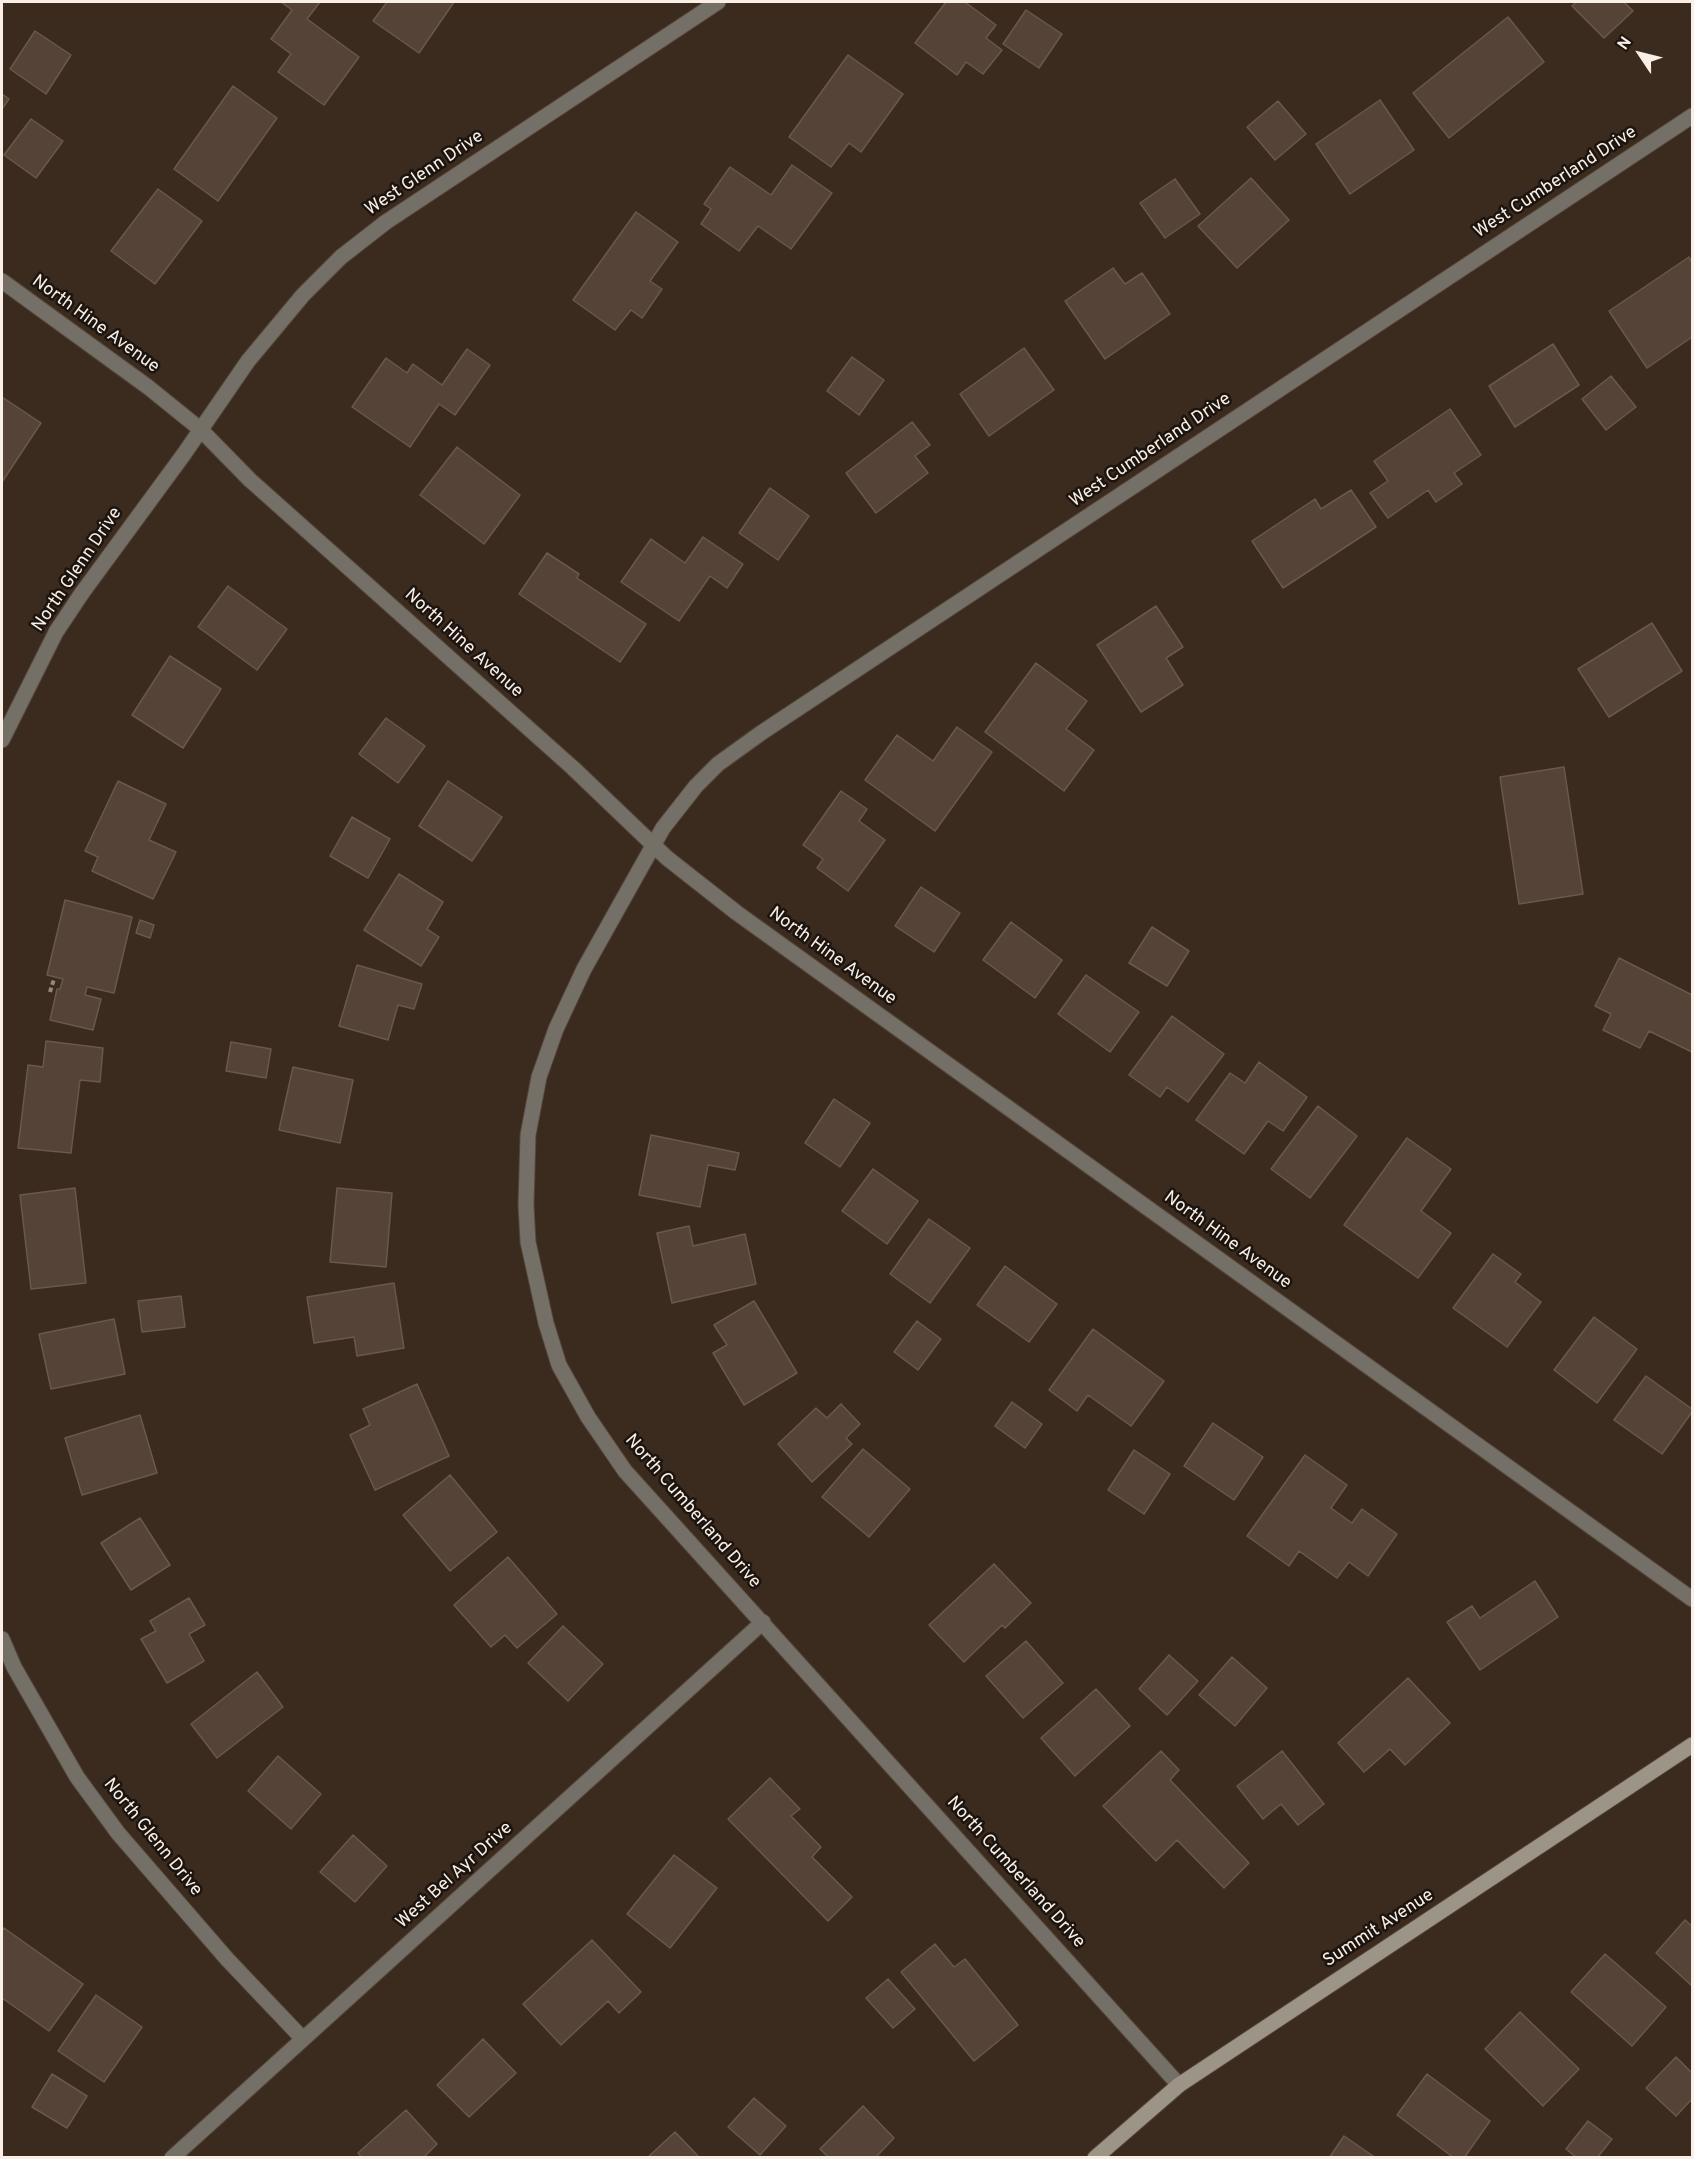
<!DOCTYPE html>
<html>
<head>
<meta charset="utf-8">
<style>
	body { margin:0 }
	#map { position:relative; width:1694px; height:2159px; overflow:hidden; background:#3b2a1e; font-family:Overpass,sans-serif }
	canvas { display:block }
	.frame { position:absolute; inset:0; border:3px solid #faefe7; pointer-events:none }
	.north { position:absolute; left:1610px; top:24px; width:60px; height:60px; -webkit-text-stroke:4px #1c150f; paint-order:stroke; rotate:305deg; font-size:16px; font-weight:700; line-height:24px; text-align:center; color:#faefe7 }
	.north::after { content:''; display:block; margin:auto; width:21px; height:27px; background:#faefe7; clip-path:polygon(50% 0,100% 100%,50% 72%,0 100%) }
</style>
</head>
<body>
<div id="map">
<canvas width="1694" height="2159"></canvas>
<div class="frame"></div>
<div class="north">N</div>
</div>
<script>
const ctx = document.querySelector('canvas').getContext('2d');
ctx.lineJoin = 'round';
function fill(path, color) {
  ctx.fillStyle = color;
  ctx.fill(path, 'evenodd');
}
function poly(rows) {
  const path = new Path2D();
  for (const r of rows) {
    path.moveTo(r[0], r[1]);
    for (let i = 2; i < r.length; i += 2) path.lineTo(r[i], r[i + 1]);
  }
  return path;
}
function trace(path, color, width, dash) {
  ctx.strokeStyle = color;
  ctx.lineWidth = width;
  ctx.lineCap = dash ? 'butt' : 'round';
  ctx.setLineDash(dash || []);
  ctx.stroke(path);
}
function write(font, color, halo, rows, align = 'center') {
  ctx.font = font + ' Overpass,sans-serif';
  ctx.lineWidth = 5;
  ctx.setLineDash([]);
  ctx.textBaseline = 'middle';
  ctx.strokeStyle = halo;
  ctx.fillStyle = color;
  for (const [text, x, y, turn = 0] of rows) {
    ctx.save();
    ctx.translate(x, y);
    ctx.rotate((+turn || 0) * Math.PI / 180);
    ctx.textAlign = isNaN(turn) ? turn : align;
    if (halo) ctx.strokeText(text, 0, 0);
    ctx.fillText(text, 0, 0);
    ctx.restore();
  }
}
const building = poly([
	[281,2,320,2,307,19,359,57,324,105,278,72,291,54,271,39,292,10,281,2],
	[387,2,454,2,419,53,373,21,387,2],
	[946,2,965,2,996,25,986,38,1002,50,983,74,966,62,957,75,915,43,946,2],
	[1576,2,1624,2,1633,11,1604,38,1572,6,1576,2],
	[1026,10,1062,34,1039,68,1003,44,1026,10],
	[1508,17,1544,62,1449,138,1413,93,1508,17],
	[35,31,71,55,46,94,10,69,35,31],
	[848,55,903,94,861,152,849,143,831,167,789,137,848,55],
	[233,86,277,118,218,201,174,169,233,86],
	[2,94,9,99,2,109,2,94],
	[1380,100,1414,150,1350,194,1316,144,1380,100],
	[1278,101,1306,134,1275,160,1247,127,1278,101],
	[31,119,63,141,36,178,4,155,31,119],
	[792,165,832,193,791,249,758,226,739,251,701,224,711,209,704,204,730,167,771,195,792,165],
	[1251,178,1289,220,1237,268,1198,226,1251,178],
	[1175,179,1200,214,1165,238,1140,203,1175,179],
	[158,189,202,221,155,284,111,251,158,189],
	[636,212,678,242,650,281,662,289,642,318,631,310,615,330,573,300,636,212],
	[1689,257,1692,263,1692,337,1647,368,1609,311,1689,257],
	[1113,268,1125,284,1142,273,1170,314,1105,359,1065,301,1113,268],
	[1553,344,1579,385,1515,427,1489,386,1553,344],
	[1024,348,1054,390,989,436,960,394,1024,348],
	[467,349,490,365,455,415,439,404,410,447,352,407,386,358,407,373,413,364,442,385,467,349],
	[852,357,884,380,859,415,827,391,852,357],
	[1611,376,1636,407,1606,430,1582,399,1611,376],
	[2,397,41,423,2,482,2,397],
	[1450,409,1481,455,1454,473,1462,484,1436,502,1428,490,1388,518,1370,493,1388,481,1374,461,1450,409],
	[912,422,930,445,915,456,928,473,876,513,846,473,912,422],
	[457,447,520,495,484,544,420,495,457,447],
	[770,488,809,516,778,560,739,533,770,488],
	[1351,490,1376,527,1283,588,1252,541,1315,499,1321,509,1351,490],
	[703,537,743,564,727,588,710,576,679,621,621,582,651,539,685,563,703,537],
	[547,553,579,574,577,578,646,624,620,662,519,594,547,553],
	[228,586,287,629,257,670,198,627,228,586],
	[1156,606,1183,647,1166,658,1183,685,1141,712,1097,645,1156,606],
	[1652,623,1682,671,1609,717,1578,669,1652,623],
	[170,656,221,689,183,748,132,715,170,656],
	[1036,663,1087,701,1066,729,1094,750,1064,791,985,732,1036,663],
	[386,718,425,746,398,783,359,754,386,718],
	[957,727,992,752,935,831,865,780,897,735,933,761,957,727],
	[1564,767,1583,894,1519,904,1500,777,1564,767],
	[118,781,166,804,149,840,176,852,153,899,92,871,98,857,85,851,118,781],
	[448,781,502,817,472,861,419,826,448,781],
	[841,791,867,809,859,821,885,840,848,891,817,868,823,859,803,845,841,791],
	[352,817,390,839,368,878,330,856,352,817],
	[399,874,443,902,427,929,439,937,421,966,364,930,399,874],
	[921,887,960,913,934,952,895,926,921,887],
	[65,900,132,917,114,993,87,987,85,995,101,999,93,1030,50,1020,57,989,60,989,63,979,47,975,65,900],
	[140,920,154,925,150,938,136,933,140,920],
	[1011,922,1062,960,1035,998,983,960,1011,922],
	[1152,927,1189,951,1167,986,1129,963,1152,927],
	[1619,958,1692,995,1692,1052,1649,1031,1640,1048,1603,1030,1611,1014,1595,1006,1619,958],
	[357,965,422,984,414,1009,398,1005,388,1040,339,1026,357,965],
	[1086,975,1139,1012,1110,1052,1058,1014,1086,975],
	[1172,1016,1224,1054,1188,1102,1167,1087,1160,1097,1129,1075,1172,1016],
	[46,1041,103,1048,100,1082,80,1080,71,1153,18,1148,28,1065,43,1067,46,1041],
	[231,1042,271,1049,266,1078,226,1071,231,1042],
	[1259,1062,1307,1097,1283,1131,1268,1121,1244,1154,1196,1120,1230,1073,1245,1083,1259,1062],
	[293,1067,353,1080,340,1143,279,1130,293,1067],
	[834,1099,870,1123,840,1167,805,1143,834,1099],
	[1318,1106,1357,1136,1310,1198,1271,1169,1318,1106],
	[651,1135,739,1153,735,1170,708,1165,700,1207,639,1195,651,1135],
	[1407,1138,1451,1169,1421,1211,1451,1233,1418,1278,1344,1225,1407,1138],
	[873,1169,918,1201,887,1244,842,1211,873,1169],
	[75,1188,86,1283,31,1289,20,1195,75,1188],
	[337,1188,392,1193,386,1267,330,1262,337,1188],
	[929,1219,970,1248,930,1303,890,1274,929,1219],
	[689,1226,693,1246,745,1234,756,1284,672,1303,657,1233,689,1226],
	[1493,1254,1521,1274,1515,1282,1541,1302,1507,1347,1453,1308,1493,1254],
	[1005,1266,1057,1304,1029,1342,977,1305,1005,1266],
	[394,1283,404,1348,357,1356,354,1337,314,1343,307,1297,394,1283],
	[181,1296,185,1327,142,1332,138,1301,181,1296],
	[754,1301,797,1373,744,1405,713,1353,727,1345,714,1325,754,1301],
	[1594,1317,1637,1349,1597,1403,1554,1370,1594,1317],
	[114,1319,125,1374,51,1389,39,1334,114,1319],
	[917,1321,941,1339,918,1370,894,1352,917,1321],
	[1093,1329,1164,1381,1131,1426,1088,1395,1077,1411,1049,1390,1093,1329],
	[1646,1376,1692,1409,1692,1412,1662,1454,1614,1420,1646,1376],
	[417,1384,449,1456,375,1490,350,1435,370,1425,363,1409,417,1384],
	[1012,1402,1042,1424,1025,1448,995,1426,1012,1402],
	[841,1404,860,1424,846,1438,852,1444,812,1482,778,1444,816,1408,827,1418,841,1404],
	[140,1415,157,1473,82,1495,65,1438,140,1415],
	[1213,1423,1263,1457,1234,1500,1184,1466,1213,1423],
	[863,1449,910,1489,869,1537,822,1497,863,1449],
	[1134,1450,1170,1474,1144,1514,1108,1490,1134,1450],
	[1305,1455,1347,1485,1331,1508,1352,1523,1362,1509,1397,1534,1368,1576,1349,1562,1337,1578,1299,1551,1289,1566,1247,1536,1305,1455],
	[450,1475,497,1532,450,1571,403,1515,450,1475],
	[140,1518,170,1565,131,1590,101,1543,140,1518],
	[508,1557,557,1614,517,1648,505,1635,491,1647,454,1605,508,1557],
	[994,1564,1031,1603,1005,1628,1002,1625,964,1662,929,1625,994,1564],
	[1535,1581,1558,1617,1480,1670,1447,1622,1472,1606,1480,1618,1535,1581],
	[189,1598,205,1625,189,1634,204,1661,167,1683,141,1639,156,1631,150,1621,189,1598],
	[563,1626,603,1664,568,1701,528,1663,563,1626],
	[1026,1641,1063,1683,1023,1718,986,1676,1026,1641],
	[1169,1655,1198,1681,1167,1715,1139,1689,1169,1655],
	[1232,1657,1267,1688,1235,1726,1199,1695,1232,1657],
	[257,1672,283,1707,217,1758,191,1724,257,1672],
	[1408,1678,1450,1723,1405,1765,1390,1749,1364,1772,1338,1743,1408,1678],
	[1096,1689,1130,1726,1075,1776,1041,1738,1096,1689],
	[1161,1751,1179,1770,1170,1780,1249,1863,1224,1888,1177,1840,1156,1861,1103,1806,1161,1751],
	[1282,1751,1324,1804,1298,1825,1281,1804,1263,1819,1237,1786,1282,1751],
	[278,1756,321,1794,291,1829,248,1791,278,1756],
	[770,1778,800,1809,791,1816,821,1847,812,1857,852,1897,828,1921,728,1819,770,1778],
	[353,1835,387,1866,355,1902,320,1872,353,1835],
	[674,1855,717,1888,670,1948,627,1914,674,1855],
	[1685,1920,1692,1926,1692,1986,1656,1953,1685,1920],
	[4,1928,83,1984,49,2031,2,1998,2,1931,4,1928],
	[592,1940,641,1992,619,2013,608,2001,561,2045,523,2004,592,1940],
	[935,1944,954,1967,965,1959,1018,2025,974,2061,901,1972,935,1944],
	[1605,1954,1666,2007,1632,2046,1571,1992,1605,1954],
	[888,1979,915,2009,893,2028,866,1998,888,1979],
	[96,1995,142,2027,104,2082,58,2051,96,1995],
	[1520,2012,1579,2069,1543,2106,1485,2049,1520,2012],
	[483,2039,516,2073,469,2117,437,2085,483,2039],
	[1676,2057,1692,2073,1692,2099,1676,2116,1646,2088,1676,2057],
	[52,2074,87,2096,67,2128,32,2107,52,2074],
	[1427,2074,1490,2121,1464,2158,1454,2158,1397,2115,1427,2074],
	[754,2098,786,2126,760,2155,728,2127,754,2098],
	[863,2106,894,2138,875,2158,829,2158,820,2149,863,2106],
	[406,2110,437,2144,423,2158,362,2158,358,2153,406,2110],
	[1588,2121,1612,2139,1597,2158,1577,2158,1566,2149,1588,2121],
	[675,2132,700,2158,647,2158,675,2132],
	[1344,2136,1376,2158,1329,2158,1344,2136]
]);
fill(building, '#544336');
trace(building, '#6a584b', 1.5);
const minor = poly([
	[2,281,148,387,200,429,250,480,573,768,667,858,737,913,1692,1599],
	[2,740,56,632,82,593,184,454,248,361,303,295,341,257,386,222,718,2],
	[2,1639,14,1667,77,1777,118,1833,227,1959,303,2039],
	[1179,2085,625,1471,588,1417,559,1365,546,1323,528,1242,526,1205,528,1135,539,1077,556,1029,584,969,663,828,696,786,718,764,761,733,1692,116],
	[172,2158,763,1622]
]);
const secondary = poly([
	[1095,2158,1179,2085,1692,1745]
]);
trace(minor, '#56463a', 17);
trace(secondary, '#56463a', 17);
trace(poly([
	[50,992,54,979]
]), '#95877d', 4, [4.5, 3]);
trace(minor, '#747067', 15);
trace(secondary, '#9c9487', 15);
write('18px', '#faefe7', '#1c150f', [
	["West Glenn Drive",425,174,-34],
	["West Cumberland Drive",1556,183,-33],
	["North Hine Avenue",95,325,36],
	["West Cumberland Drive",1151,451,-34],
	["North Glenn Drive",78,570,-56],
	["North Hine Avenue",463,644,42],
	["North Hine Avenue",832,957,36],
	["North Hine Avenue",1227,1241,36],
	["North Cumberland Drive",692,1512,49],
	["North Glenn Drive",152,1838,51],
	["North Cumberland Drive",1015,1873,48],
	["West Bel Ayr Drive",455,1876,-42],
	["Summit Avenue",1379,1929,-33]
]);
</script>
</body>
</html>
